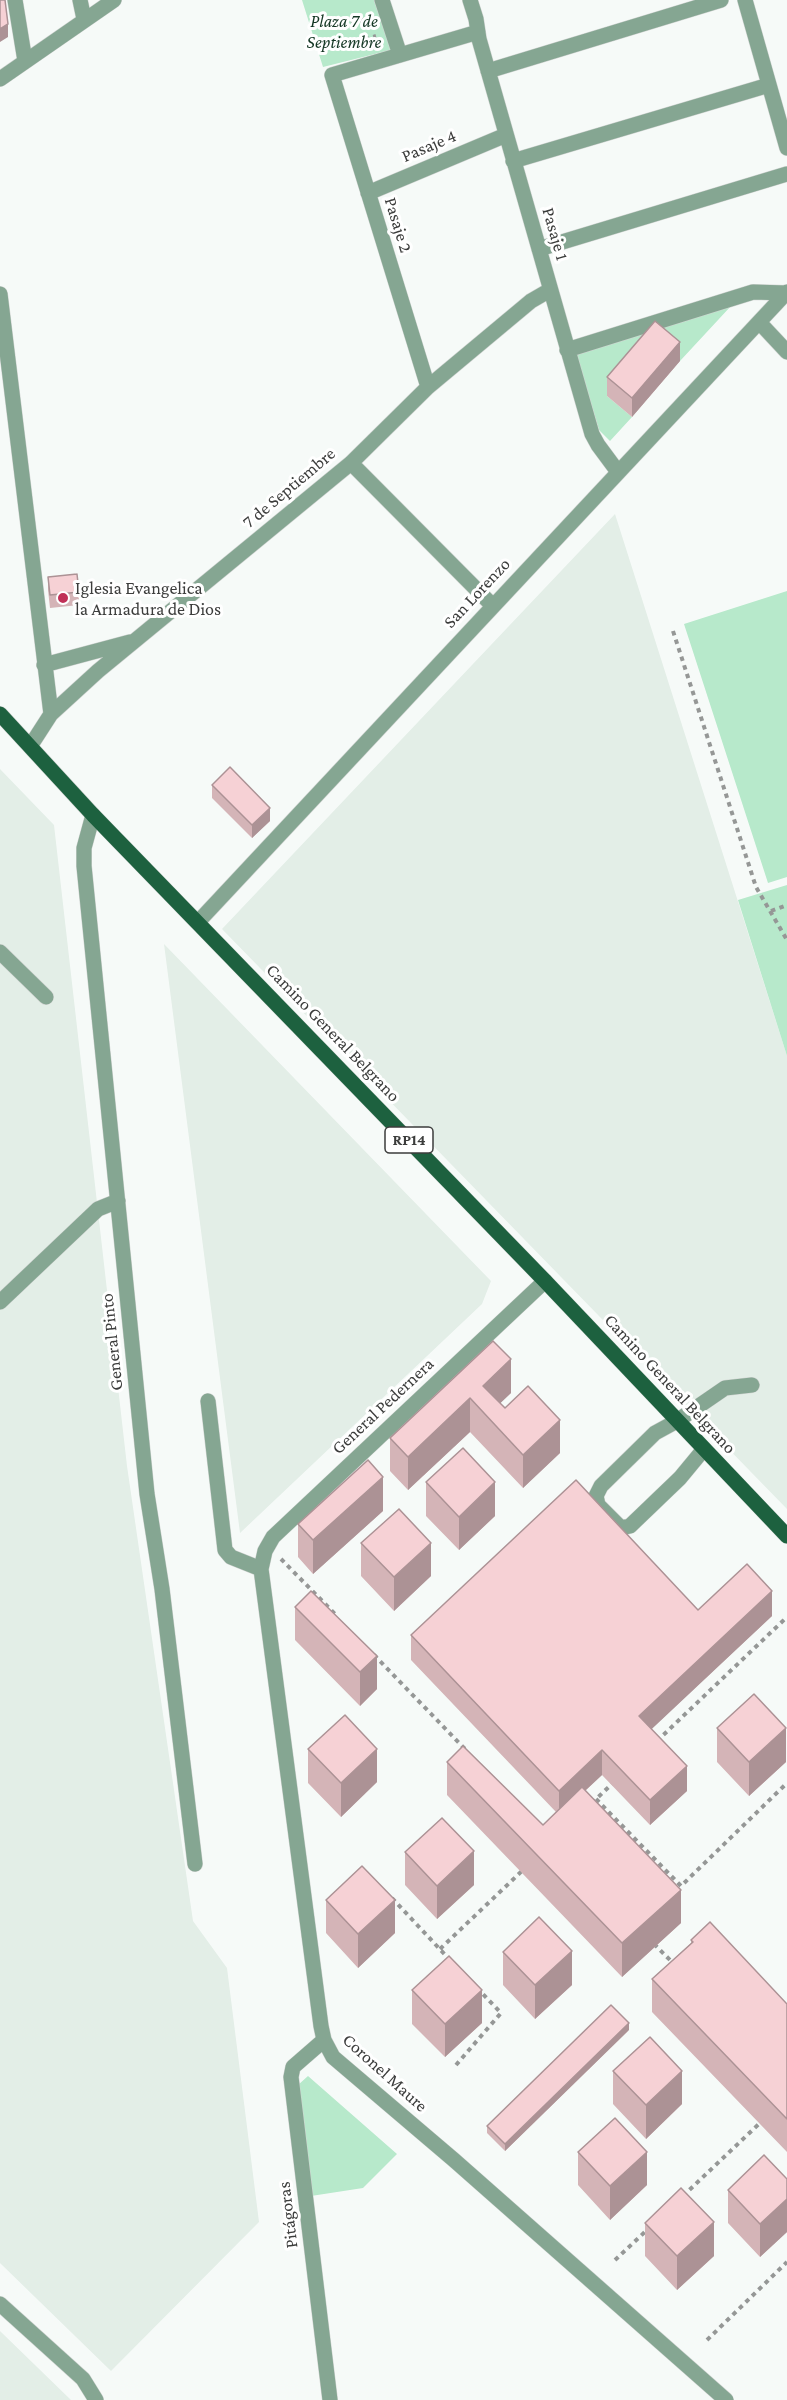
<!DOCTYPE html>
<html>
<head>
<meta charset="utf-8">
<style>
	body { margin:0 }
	canvas { display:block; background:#f6faf8 }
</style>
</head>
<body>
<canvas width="787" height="2400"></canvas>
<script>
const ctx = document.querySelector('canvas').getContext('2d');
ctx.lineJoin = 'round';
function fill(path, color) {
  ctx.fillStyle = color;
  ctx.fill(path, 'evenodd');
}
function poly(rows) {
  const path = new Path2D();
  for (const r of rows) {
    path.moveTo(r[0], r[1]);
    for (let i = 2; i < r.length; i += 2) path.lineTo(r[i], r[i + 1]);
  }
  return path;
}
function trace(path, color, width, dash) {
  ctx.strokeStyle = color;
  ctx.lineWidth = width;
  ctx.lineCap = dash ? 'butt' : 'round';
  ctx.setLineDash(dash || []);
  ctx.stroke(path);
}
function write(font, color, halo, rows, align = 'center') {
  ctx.font = font + ' "Crimson Pro",serif';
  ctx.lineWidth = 6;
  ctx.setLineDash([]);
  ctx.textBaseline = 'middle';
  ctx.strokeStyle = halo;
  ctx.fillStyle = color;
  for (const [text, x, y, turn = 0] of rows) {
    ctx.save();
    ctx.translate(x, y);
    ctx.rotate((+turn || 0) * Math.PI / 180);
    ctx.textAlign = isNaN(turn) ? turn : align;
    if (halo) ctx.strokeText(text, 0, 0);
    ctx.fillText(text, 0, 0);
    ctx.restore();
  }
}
fill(poly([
	[615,514,787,1056,787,1509,222,929],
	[0,769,54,825,127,1466,193,1921,227,1968,259,2222,111,2371,0,2263],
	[164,944,491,1281,482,1304,240,1533],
	[0,2331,71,2400,0,2400]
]), '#e3eee7');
fill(poly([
	[302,0,374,0,391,50,323,67],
	[731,306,680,361,655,340,607,396,632,417,610,441,599,430,576,354],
	[787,591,787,877,768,883,684,624],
	[787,885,787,1056,738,900],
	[308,2076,397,2154,363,2188,311,2196,298,2085]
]), '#b7e9cb');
const minor = poly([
	[15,0,25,61],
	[80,0,84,19],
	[382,0,400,55],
	[470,0,476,19,479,39,592,434,598,445,618,472],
	[745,0,787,148],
	[488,71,721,0],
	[0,79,114,0],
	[513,161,769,85],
	[368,193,506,135],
	[539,249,787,174],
	[0,294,51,714,31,745],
	[759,322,787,352],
	[567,350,753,292,787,293],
	[428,387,332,75,478,32],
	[351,463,492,605],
	[44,665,130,642],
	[51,714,98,671,351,463,428,387,531,301,550,290],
	[93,815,84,848,84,866,147,1494,162,1589,195,1864],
	[198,922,787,292],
	[0,952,46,997],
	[545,1281,273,1537,265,1551,261,1569,321,2026,324,2040,333,2057,454,2160,726,2400],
	[0,1302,98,1209,118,1201],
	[208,1401,225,1550,231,1557,261,1569],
	[704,1449,680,1478,630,1526,621,1528,598,1505,596,1496,601,1486,655,1433,677,1421,725,1388,752,1385],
	[324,2040,293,2067,291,2077,330,2400],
	[0,2304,83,2379,96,2400]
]);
const major = poly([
	[0,714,93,815,545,1281,787,1536]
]);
trace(minor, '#d1d4d2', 16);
trace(major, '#d1d4d2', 16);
trace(poly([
	[351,23,370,18],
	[356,42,376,36],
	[673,631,756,887,787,940],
	[771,911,787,905],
	[281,1559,336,1615],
	[374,1655,465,1749],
	[657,1741,787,1617],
	[596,1799,681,1886,787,1783],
	[592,1803,615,1781],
	[392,1898,450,1960],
	[654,1944,674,1964],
	[440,1949,524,1869],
	[456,2065,501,2013,478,1989],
	[683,2196,762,2121],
	[615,2260,647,2230],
	[707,2340,787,2262]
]), '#959796', 4, [4.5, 4.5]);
trace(minor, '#85a692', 15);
trace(major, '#1d613f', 15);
fill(poly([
	[680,361,632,417,607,396,607,377],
	[48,577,79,592,79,605,50,608,48,590],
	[212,785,270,821,252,838,212,798],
	[493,1341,511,1393,500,1403,560,1453,523,1488,470,1432,408,1490,390,1471,390,1438],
	[426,1482,495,1516,459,1550,426,1516],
	[383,1511,313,1574,298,1557,298,1524],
	[361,1543,431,1576,394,1611,361,1576],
	[295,1607,377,1656,377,1689,360,1706,295,1640],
	[698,1610,772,1616,651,1729,687,1791,650,1825,602,1775,585,1791,681,1923,622,1977,447,1795,447,1762,543,1825,556,1812,411,1660,411,1635],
	[717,1728,786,1762,749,1796,717,1762],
	[308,1749,377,1782,341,1817,308,1783],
	[405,1852,474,1885,437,1919,405,1885],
	[326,1900,395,1933,358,1968,326,1933],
	[691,1940,787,2004,787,2152,652,2012,652,1979,691,1943],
	[503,1952,572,1985,535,2019,503,1985],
	[412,1990,482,2023,445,2057,412,2024],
	[629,2030,505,2151,487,2133,487,2126],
	[613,2071,682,2104,646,2139,613,2104],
	[578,2152,647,2185,610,2220,578,2185],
	[787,2179,787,2232,760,2257,728,2223,728,2190],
	[645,2223,714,2256,677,2290,645,2256]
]), '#d4b4b7');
fill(poly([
	[8,24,8,37,0,42,0,29],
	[680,342,680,361,632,417,632,398],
	[270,808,270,821,252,838,252,825],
	[511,1359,511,1393,487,1416,483,1386],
	[470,1398,470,1432,408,1490,408,1457],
	[560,1420,560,1453,523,1488,523,1455],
	[383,1477,383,1511,313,1574,313,1540],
	[495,1482,495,1516,459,1550,459,1517],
	[431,1543,431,1576,394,1611,394,1577],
	[772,1591,772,1616,639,1741,639,1716],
	[377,1656,377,1689,360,1706,360,1672],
	[786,1728,786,1762,749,1796,749,1762],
	[377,1749,377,1782,341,1817,341,1783],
	[602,1750,602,1775,559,1815,559,1791],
	[687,1766,687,1791,650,1825,650,1800],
	[474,1851,474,1885,437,1919,437,1886],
	[681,1890,681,1923,622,1977,622,1943],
	[395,1900,395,1933,358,1968,358,1934],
	[572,1951,572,1985,535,2019,535,1985],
	[482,1990,482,2023,445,2057,445,2024],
	[629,2023,629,2030,505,2151,505,2144],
	[682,2071,682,2104,646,2139,646,2105],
	[647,2152,647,2185,610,2220,610,2186],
	[787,2199,787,2232,760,2257,760,2224],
	[714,2222,714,2256,677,2290,677,2256]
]), '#ac9295');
const building = poly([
	[0,0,5,0,8,24,0,29,0,0],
	[655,321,680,342,632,398,607,377,655,321],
	[77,574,79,592,50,595,48,577,77,574],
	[230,767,270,808,252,825,212,785,230,767],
	[493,1341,511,1359,483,1386,505,1408,528,1386,560,1420,523,1455,470,1398,408,1457,390,1438,493,1341],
	[463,1448,495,1482,459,1517,426,1482,463,1448],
	[368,1460,383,1477,313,1540,298,1524,368,1460],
	[576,1480,698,1610,747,1564,772,1591,639,1716,687,1766,650,1800,602,1750,559,1791,411,1635,576,1480],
	[399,1509,431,1543,394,1577,361,1543,399,1509],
	[311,1591,377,1656,360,1672,295,1607,311,1591],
	[754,1694,786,1728,749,1762,717,1728,754,1694],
	[345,1715,377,1749,341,1783,308,1749,345,1715],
	[463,1746,543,1825,582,1787,681,1890,622,1943,447,1762,463,1746],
	[442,1818,474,1851,437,1886,405,1852,442,1818],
	[362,1866,395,1900,358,1934,326,1900,362,1866],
	[539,1917,572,1951,535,1985,503,1952,539,1917],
	[710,1922,787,2004,787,2119,652,1979,693,1942,691,1940,710,1922],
	[449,1956,482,1990,445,2024,412,1990,449,1956],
	[611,2005,629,2023,505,2144,487,2126,611,2005],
	[650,2037,682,2071,646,2105,613,2071,650,2037],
	[615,2118,647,2152,610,2186,578,2152,615,2118],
	[764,2155,787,2179,787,2199,760,2224,728,2190,764,2155],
	[681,2188,714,2222,677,2256,645,2223,681,2188]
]);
fill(building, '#f6d1d5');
trace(building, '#ac9295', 1.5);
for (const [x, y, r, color] of [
	[63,598,6,"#c03057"]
]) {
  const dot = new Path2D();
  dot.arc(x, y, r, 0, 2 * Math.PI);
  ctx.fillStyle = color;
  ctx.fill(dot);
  trace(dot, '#fff', 2);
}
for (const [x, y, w] of [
	[409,1140,48]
]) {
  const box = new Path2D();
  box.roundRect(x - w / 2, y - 13, w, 26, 4.5);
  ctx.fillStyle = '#fff';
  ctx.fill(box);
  trace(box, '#3c3d3c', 1.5);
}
write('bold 16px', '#3c3d3c', null, [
	["RP14",409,1140]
]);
write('italic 18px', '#143724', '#fff', [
	["Plaza 7 de",344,21],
	["Septiembre",344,42]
]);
write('18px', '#3c3d3c', '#fff', [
	["Pasaje 4",429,146,-23],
	["Pasaje 2",398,225,73],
	["Pasaje 1",555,234,74],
	["7 de Septiembre",289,488,-40],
	["San Lorenzo",477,593,-47],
	["Camino General Belgrano",333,1033,46],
	["General Pinto",112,1342,-96],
	["Camino General Belgrano",670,1384,47],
	["General Pedernera",383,1406,-43],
	["Coronel Maure",385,2073,42],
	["Pitágoras",288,2215,-97]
]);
write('18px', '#3c3d3c', '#fff', [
	["Iglesia Evangelica",75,588],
	["la Armadura de Dios",75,609]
], 'left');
</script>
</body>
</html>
